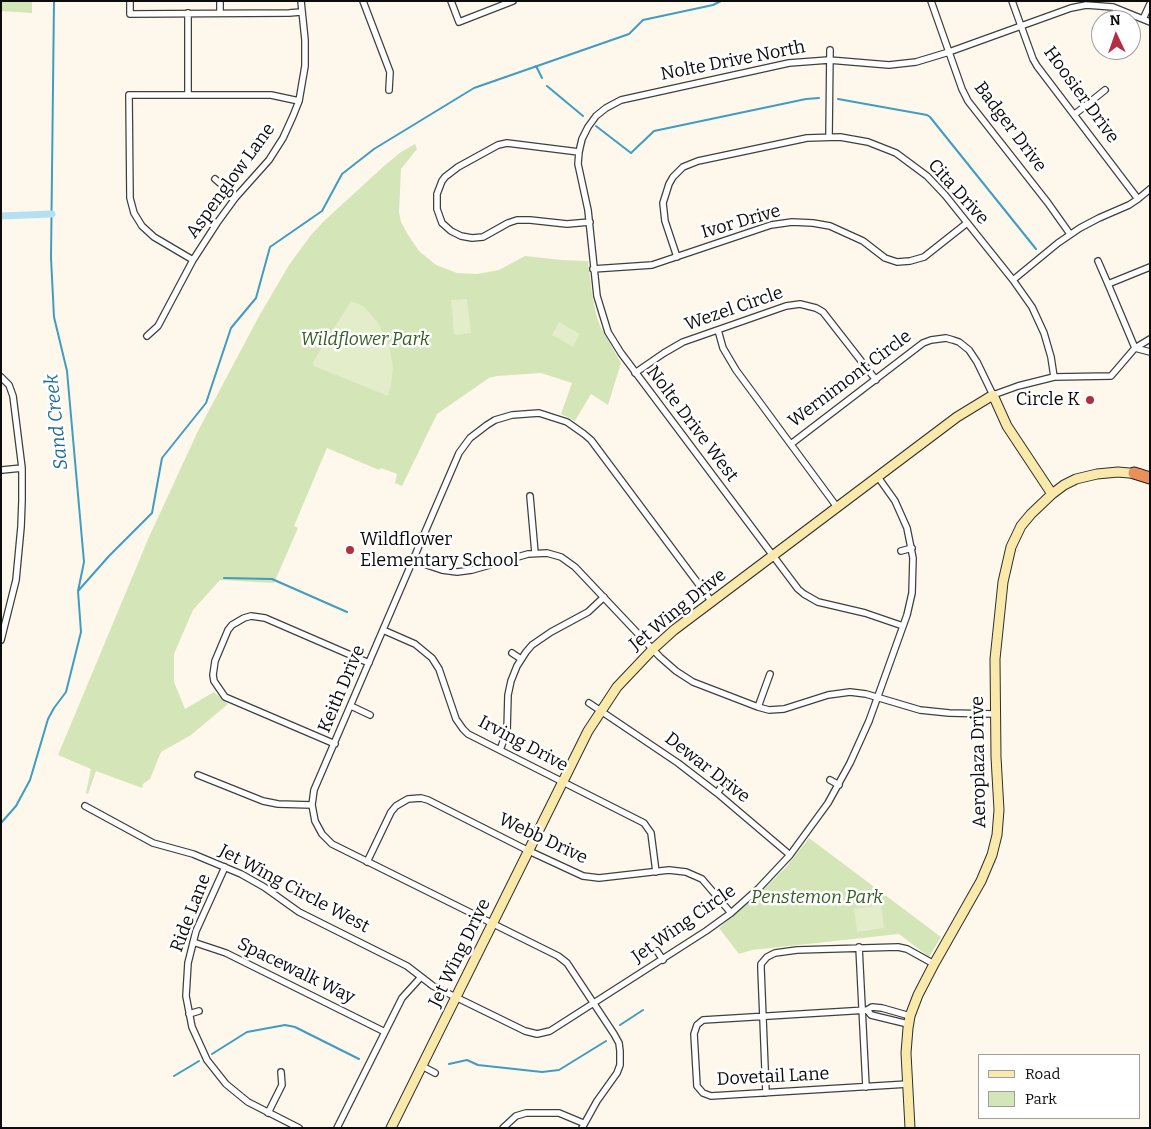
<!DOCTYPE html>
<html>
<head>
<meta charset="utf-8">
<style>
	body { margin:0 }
	#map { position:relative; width:1151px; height:1129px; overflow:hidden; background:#fef8ec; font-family:Bitter,serif }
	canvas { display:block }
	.frame { position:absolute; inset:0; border:2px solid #0c0c0c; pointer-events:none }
	.legend { position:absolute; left:978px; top:1054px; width:162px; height:65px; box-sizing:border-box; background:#fff; border:1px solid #9e9e9e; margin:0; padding:6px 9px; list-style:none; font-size:15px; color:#0c0c0c }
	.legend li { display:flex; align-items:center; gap:10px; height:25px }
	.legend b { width:25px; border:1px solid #9e9e9e }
	.north { position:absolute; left:1091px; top:10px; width:50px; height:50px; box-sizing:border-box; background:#fff; border:1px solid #9e9e9e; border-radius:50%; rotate:357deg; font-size:14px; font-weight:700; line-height:20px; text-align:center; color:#0c0c0c }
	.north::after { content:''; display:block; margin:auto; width:18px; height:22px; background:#b22e41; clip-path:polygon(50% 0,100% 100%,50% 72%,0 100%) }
</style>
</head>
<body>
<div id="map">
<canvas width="1151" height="1129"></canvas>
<div class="frame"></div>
<ul class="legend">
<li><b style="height:6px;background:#f9e9ab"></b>Road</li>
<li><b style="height:14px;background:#d4e5b8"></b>Park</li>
</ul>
<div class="north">N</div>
</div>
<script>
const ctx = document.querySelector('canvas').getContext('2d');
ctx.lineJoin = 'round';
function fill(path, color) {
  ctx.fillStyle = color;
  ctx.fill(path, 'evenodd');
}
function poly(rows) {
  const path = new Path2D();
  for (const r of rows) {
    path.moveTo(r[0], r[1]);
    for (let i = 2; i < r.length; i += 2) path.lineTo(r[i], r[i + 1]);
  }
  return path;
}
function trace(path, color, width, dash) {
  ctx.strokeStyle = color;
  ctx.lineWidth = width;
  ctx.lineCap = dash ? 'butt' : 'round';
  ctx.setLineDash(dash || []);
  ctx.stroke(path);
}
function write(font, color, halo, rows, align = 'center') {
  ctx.font = font + ' Bitter,serif';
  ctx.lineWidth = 5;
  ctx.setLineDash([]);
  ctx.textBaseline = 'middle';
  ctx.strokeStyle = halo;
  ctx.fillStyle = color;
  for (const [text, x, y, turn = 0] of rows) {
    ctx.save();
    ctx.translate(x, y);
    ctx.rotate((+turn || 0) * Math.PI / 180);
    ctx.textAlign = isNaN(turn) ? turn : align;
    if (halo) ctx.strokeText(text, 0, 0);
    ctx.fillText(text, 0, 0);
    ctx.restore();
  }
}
fill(poly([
	[1,1,32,1,32,13,1,11],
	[415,144,417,149,401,169,399,212,401,222,408,235,419,251,436,265,457,273,477,274,499,270,525,256,562,260,588,261,592,294,596,314,600,326,621,363,608,405,591,394,575,421,561,414,572,383,541,373,497,376,489,378,437,414,402,486,395,483,397,474,381,468,379,470,327,448,294,526,298,528,274,583,220,580,193,610,174,654,174,682,185,709,214,692,228,704,191,735,161,752,150,779,143,784,142,788,96,771,88,794,86,793,91,769,58,755,149,537,198,431,258,318,289,265,311,235,324,221,384,166,401,152],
	[809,838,941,937,929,957,899,934,752,950,739,954,719,928,769,884,787,866]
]), '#d4e5b8');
fill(poly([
	[467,299,471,333,454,335,451,300],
	[351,301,363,306,369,312,378,323,389,345,393,368,391,385,388,396,314,366,313,362],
	[559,322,580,334,573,347,552,335],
	[881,905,884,928,857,932,854,909]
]), '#e4edc9');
trace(poly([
	[536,66,542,78],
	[547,86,583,116],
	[838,99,927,115,930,117,1036,249],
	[596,126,631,153,654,131,806,99,819,98],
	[224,578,272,579,347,612],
	[78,591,109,556,152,513,162,458,206,403,231,328,256,298,270,247,322,211,342,174,374,149,474,88,629,34,643,20,713,5,721,1],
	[1,823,16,806,30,780,48,719,54,708,66,692,81,632,78,591,84,562,67,371,54,317,51,258,54,1],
	[620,1025,643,1010],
	[212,1054,247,1032,285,1025,295,1027,359,1059],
	[449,1064,467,1060,478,1065,542,1072,559,1070,606,1041],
	[174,1076,199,1061]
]), '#409cc3', 2);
trace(poly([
	[1,216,52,214]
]), '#b4e0f1', 7);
const street = poly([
	[130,1,130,14,289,13,301,12],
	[220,1,220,13],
	[363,1,390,72,389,90],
	[451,1,459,22,513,1],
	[931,1,962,89,968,101,1048,203,1070,234],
	[1012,1,1033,59,1037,66,1138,199],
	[1143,19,1150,4],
	[188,95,188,13],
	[1075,114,1105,90],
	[829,136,830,50],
	[579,152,507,143,498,145,458,167,445,177,442,181,437,194,437,209,442,223,451,231,461,236,472,238,483,237,508,223,517,220,530,220,567,224,590,222],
	[215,179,236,197],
	[677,257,665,221,663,203,669,184,673,177,683,167,698,161,807,138,840,137,868,142,896,153,927,176,945,195,1013,280,1032,307,1044,333,1051,357,1054,377],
	[193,260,154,237,142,226,134,213,130,198,129,95,271,95,299,101],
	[1098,261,1108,284],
	[1150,267,1108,284,1135,348,1150,352],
	[593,269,652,265,771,225,792,222,813,223,830,226,863,241,885,258,897,262,910,261,924,257,967,223],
	[1013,280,1058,243,1080,228,1099,218,1129,205,1138,199,1150,189],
	[718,330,723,348,736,370,837,507],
	[147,336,158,326,193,260,217,223,236,197,269,160,283,138,293,116,299,101,305,66,305,40,301,1],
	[635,373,664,353,683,342,786,306,800,304,816,308,823,312,876,380],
	[1,377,9,385,13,396,22,468,22,501,21,527,16,580,1,640],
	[791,444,923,343,931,340,946,338,953,340,959,342,969,350,977,362,993,395,1018,386,1054,377,1111,376,1135,348,1150,339],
	[2,470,22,468],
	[530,496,535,553],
	[901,551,912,548],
	[412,560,442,570,457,572,472,570,528,554,547,553,561,557,575,567,660,657,676,671,693,682,758,707,769,710,784,709,828,695,850,692,866,694,920,710,949,713,995,714],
	[903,626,865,613,818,602,804,594,798,589,621,353,608,332,597,296,588,210,578,164,579,152,582,139,588,127,596,116,606,108,621,100,789,63,829,60,889,65,916,62,949,52,1071,8,1086,5,1113,7,1150,22],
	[383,630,415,644,432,658,439,669,456,719,463,729,468,734,644,823,651,833,656,872],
	[512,653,521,659],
	[589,703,678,763,717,793,790,855],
	[351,706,370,715],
	[758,707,770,674],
	[335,744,225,697,214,681,213,675,215,661,228,630,232,625,244,618,251,616,265,618,369,663],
	[500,750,507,731,508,695,511,681,517,666,526,652,532,645,551,632,588,612,604,597],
	[198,775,263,801,278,804,312,805],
	[830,780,839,785],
	[717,793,723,785],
	[85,806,153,843,193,854,241,874,264,887,299,912,407,966,433,986,525,1031,537,1034,550,1031,706,931,731,913,759,888,790,855,828,803,850,763,869,721,907,615,912,593,913,558,907,528,895,501,878,477],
	[367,862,391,812,396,806,408,799,421,798,428,800,529,851,583,876,599,878,669,870,686,872,702,879,731,913],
	[225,867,196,931,188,963,186,996,192,1027,207,1060,226,1084,248,1102,299,1128],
	[193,942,226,953,385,1032],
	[859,947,866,1087],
	[657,951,663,960],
	[867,1010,703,1020,697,1025,694,1034,697,1086,703,1093,711,1096,908,1084],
	[189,1014,199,1011],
	[908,1024,871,1015,867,1010,872,1007,882,1008,910,1016],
	[422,1066,435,1073],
	[766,1093,761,969,761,964,767,957,775,953,797,950,898,947,907,949,934,964],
	[268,1113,282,1085,281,1072],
	[337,1128,402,998,421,977],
	[503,1128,516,1116,526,1113,559,1113,583,1123],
	[582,1128,597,1101,617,1073,620,1065,620,1051,619,1043,614,1034,567,963,558,956,332,844,322,834,315,821,312,805,314,790,459,453,470,438,487,425,495,420,512,415,539,413,567,422,584,434,591,440,712,602]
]);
const secondary = poly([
	[391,1128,588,731,617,687,653,649,674,630,957,417,993,395,1007,426,1052,494],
	[910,1128,906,1053,908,1028,910,1016,918,995,934,964,981,881,992,855,997,835,999,810,996,757,995,659,1003,582,1011,547,1021,526,1031,514,1052,494,1064,485,1076,479,1097,474,1118,472,1140,474]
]);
const highway = poly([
	[1134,473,1150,478]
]);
trace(street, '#3f3f3f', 8);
trace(secondary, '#2e2e2e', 11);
trace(highway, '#1d1d1d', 13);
trace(street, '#fff', 5.5);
trace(secondary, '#f9e9ab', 9);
trace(highway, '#ea905d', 11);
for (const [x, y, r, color] of [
	[1090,400,5,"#b22e41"],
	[350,550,5,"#b22e41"]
]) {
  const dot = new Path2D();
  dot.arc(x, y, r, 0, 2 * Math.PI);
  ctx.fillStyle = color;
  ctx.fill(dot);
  trace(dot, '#fff', 2);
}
write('18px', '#0c0c0c', '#fff', [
	["Nolte Drive North",733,61,-11],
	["Hoosier Drive",1081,95,54],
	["Badger Drive",1010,127,53],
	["Aspenglow Lane",231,181,-54],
	["Cita Drive",958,192,48],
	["Ivor Drive",741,222,-16],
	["Wezel Circle",734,309,-19],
	["Wernimont Circle",850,379,-37],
	["Nolte Drive West",692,424,53],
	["Jet Wing Drive",678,610,-39],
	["Keith Drive",342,689,-67],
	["Irving Drive",523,744,28],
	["Aeroplaza Drive",979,762,-91],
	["Dewar Drive",707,768,38],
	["Webb Drive",543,839,25],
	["Jet Wing Circle West",294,889,28],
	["Ride Lane",191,913,-69],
	["Jet Wing Circle",684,924,-35],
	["Jet Wing Drive",460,953,-64],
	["Spacewalk Way",296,971,26],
	["Dovetail Lane",773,1077,-3]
]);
write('italic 18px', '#345e21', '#fff', [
	["Wildflower Park",365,340],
	["Penstemon Park",817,898]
]);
write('18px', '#0c0c0c', '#fff', [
	["Circle K",1080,400],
	["Wildflower",360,540,"left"],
	["Elementary School",360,561,"left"]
], 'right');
write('italic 19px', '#1e6c94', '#fff', [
	["Sand Creek",57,422,-96]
]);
</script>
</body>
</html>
